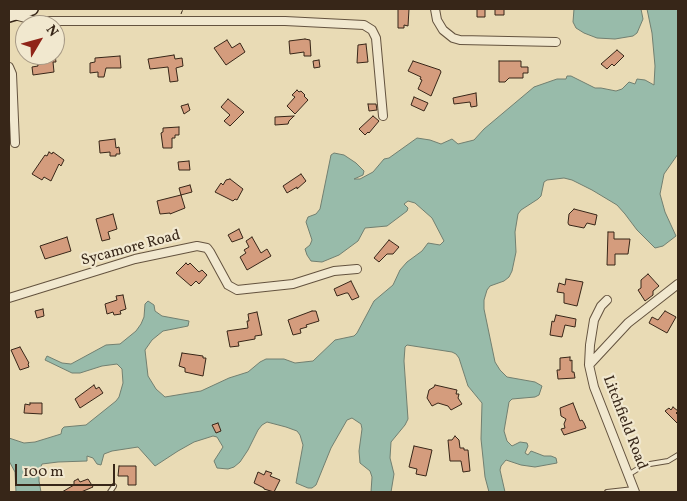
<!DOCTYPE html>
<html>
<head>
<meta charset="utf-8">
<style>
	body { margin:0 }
	#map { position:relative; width:687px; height:501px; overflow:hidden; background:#e9dbb5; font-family:Vollkorn,serif }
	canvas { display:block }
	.frame { position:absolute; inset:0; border:10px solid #372618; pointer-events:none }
	.north { position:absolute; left:15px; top:15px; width:50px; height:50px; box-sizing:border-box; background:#f1e8cf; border:1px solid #a79a86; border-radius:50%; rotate:53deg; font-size:14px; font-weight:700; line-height:20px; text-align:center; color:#372618 }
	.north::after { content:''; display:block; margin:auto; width:18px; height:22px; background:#8f2418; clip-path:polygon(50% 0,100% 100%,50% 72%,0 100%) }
	.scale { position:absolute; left:15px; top:464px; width:100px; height:22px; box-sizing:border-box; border:2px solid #372618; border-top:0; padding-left:6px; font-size:15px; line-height:18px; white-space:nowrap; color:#372618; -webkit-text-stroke:4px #f1e8cf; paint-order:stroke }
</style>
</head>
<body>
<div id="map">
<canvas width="687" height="501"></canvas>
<div class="frame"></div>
<div class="north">N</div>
<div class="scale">100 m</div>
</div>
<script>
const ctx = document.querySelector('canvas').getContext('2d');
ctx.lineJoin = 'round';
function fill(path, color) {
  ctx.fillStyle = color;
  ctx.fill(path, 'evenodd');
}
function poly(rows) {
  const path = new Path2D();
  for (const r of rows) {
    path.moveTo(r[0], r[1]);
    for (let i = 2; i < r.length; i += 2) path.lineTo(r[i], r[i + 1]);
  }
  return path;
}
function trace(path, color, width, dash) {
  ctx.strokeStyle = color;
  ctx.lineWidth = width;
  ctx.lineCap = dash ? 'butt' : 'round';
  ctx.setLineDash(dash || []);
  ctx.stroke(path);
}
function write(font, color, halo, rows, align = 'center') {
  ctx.font = font + ' Vollkorn,serif';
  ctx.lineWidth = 4.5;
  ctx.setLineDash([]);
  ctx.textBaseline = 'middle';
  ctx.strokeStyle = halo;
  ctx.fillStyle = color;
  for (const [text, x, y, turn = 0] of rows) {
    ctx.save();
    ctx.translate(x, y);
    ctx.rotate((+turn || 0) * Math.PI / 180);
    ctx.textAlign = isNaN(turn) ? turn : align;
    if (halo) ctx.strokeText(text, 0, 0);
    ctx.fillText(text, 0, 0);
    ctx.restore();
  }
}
const water = poly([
	[574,9,641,9,643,19,637,33,633,36,615,39,597,38,584,33,576,28,573,22,574,9],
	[647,9,678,9,678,154,664,174,660,194,665,212,676,236,663,246,655,248,637,230,625,214,617,205,592,190,572,180,564,178,547,180,544,182,541,196,538,199,521,210,518,214,515,232,516,252,512,271,509,277,504,281,490,286,487,290,484,300,484,309,495,362,500,370,507,377,535,382,542,386,539,395,535,397,512,399,509,402,504,431,507,441,512,446,520,442,527,443,528,446,525,453,528,455,531,451,544,456,551,456,556,458,557,463,535,467,521,465,506,460,501,466,500,470,505,492,489,492,485,477,481,439,482,403,468,386,459,358,456,354,452,352,407,345,405,347,404,361,408,419,405,425,391,442,390,458,394,474,391,492,371,492,372,477,370,471,360,463,359,451,362,429,361,424,352,418,347,420,331,448,316,485,312,488,308,488,296,483,303,445,300,435,297,431,286,427,267,422,262,425,258,430,248,450,240,462,234,467,228,469,217,468,214,461,223,447,217,437,213,436,194,442,178,451,155,466,138,447,112,451,104,454,101,465,97,464,93,458,87,456,87,461,58,462,42,464,39,471,39,481,41,492,16,492,15,472,9,461,9,438,24,443,35,442,61,434,62,429,64,427,86,425,116,401,119,397,123,383,122,369,117,364,102,366,80,373,72,373,45,360,47,356,62,363,71,364,106,345,120,344,136,331,141,324,144,317,145,304,148,301,154,305,155,311,162,316,189,321,188,326,163,331,152,340,145,350,148,376,156,389,165,397,201,391,229,378,248,372,260,362,266,359,284,359,295,363,313,361,335,340,354,336,357,333,374,301,393,285,400,270,407,262,422,251,428,243,440,245,444,241,432,218,415,203,408,201,404,204,408,208,407,211,387,226,365,228,358,241,339,255,322,262,311,261,307,255,305,249,310,245,312,240,306,222,308,217,316,214,320,209,331,155,334,153,344,155,356,163,364,171,363,175,354,179,360,179,373,172,384,159,389,158,417,138,430,140,441,144,452,139,458,144,474,140,484,129,534,87,557,79,566,79,567,76,571,76,595,88,601,88,616,91,622,89,629,82,635,84,637,79,645,80,654,85,655,66,652,33,647,9]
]);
fill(water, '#98bbaa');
trace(water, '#717f70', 1);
const building = poly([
	[398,9,409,9,408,26,404,25,404,28,398,28,398,9],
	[477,9,485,9,485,17,477,17,477,9],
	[495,9,504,9,504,15,495,15,495,9],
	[305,39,310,40,311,56,304,56,304,52,290,54,289,41,305,39],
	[227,40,232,48,240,43,245,52,226,65,214,48,227,40],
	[366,44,368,62,357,63,358,45,366,44],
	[617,50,624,56,614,66,612,64,607,69,601,64,617,50],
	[36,55,55,55,56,62,53,62,54,72,33,75,32,67,38,66,36,55],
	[174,55,175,59,182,58,183,66,176,68,178,81,170,82,168,67,150,69,148,59,174,55],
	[120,56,121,68,106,68,104,77,98,77,98,72,90,73,90,63,95,62,95,58,120,56],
	[319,60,320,67,314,68,313,61,319,60],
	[413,61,440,70,441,72,431,96,418,89,422,80,420,79,421,77,408,71,413,61],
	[499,61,521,61,521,67,528,67,528,73,523,73,523,78,509,78,505,82,499,82,499,61],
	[297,90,299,92,301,91,305,95,304,96,308,100,295,114,287,106,295,97,292,95,297,90],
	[476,93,477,106,471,107,470,102,454,104,453,98,476,93],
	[414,97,428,103,424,111,411,105,414,97],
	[228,99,244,112,230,126,224,121,230,115,221,107,228,99],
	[188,104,190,110,184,114,181,106,188,104],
	[368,104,376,104,377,110,369,111,368,104],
	[294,116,289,121,288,124,275,125,275,117,294,116],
	[373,116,379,121,369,133,368,132,365,135,359,129,373,116],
	[179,127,179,135,175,135,175,138,172,138,172,148,163,148,161,133,163,132,163,128,179,127],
	[115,139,116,148,119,147,120,154,116,154,116,156,110,156,110,152,100,153,99,141,115,139],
	[49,152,52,154,53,152,64,160,61,166,59,164,51,181,44,177,42,180,32,174,45,155,47,156,49,152],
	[189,161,190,170,179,170,178,162,189,161],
	[301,174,306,181,297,189,297,187,287,193,283,186,301,174],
	[230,179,243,189,237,200,235,199,233,201,215,192,221,183,223,185,226,180,230,179],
	[190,185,192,192,181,195,179,188,190,185],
	[181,195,185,208,170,214,170,213,160,214,157,201,181,195],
	[574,209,597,215,595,225,587,223,584,228,569,225,568,223,569,214,574,209],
	[113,214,117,229,108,232,110,239,102,241,96,219,113,214],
	[239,229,243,238,232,242,228,235,239,229],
	[608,232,614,232,614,239,630,239,628,254,615,254,615,265,607,265,608,232],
	[67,237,71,251,45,259,40,246,67,237],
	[252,237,261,253,267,249,271,256,247,270,240,257,246,253,244,250,249,247,246,241,252,237],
	[389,240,399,247,393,254,387,254,379,262,374,258,389,240],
	[186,263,188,265,190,263,199,272,202,270,207,275,199,284,196,281,191,286,176,273,186,263],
	[648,274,659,286,653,291,653,295,645,301,638,290,641,288,641,280,648,274],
	[566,279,583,282,577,306,564,303,564,293,557,292,559,283,565,285,566,279],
	[351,281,359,297,352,300,348,293,346,293,337,296,334,289,351,281],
	[123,295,126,309,120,311,121,314,114,315,113,312,107,314,105,304,117,300,116,296,123,295],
	[43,309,44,316,37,318,35,311,43,309],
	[312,311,316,311,319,321,306,325,307,327,300,329,301,333,293,335,288,320,312,311],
	[665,311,676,317,667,333,649,323,652,317,658,320,665,311],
	[257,312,262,335,255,336,255,339,238,342,239,346,230,347,227,331,248,328,247,321,249,321,248,314,257,312],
	[556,315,576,319,575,327,565,325,562,337,550,335,552,321,554,322,556,315],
	[20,347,29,363,28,364,29,367,20,370,11,350,20,347],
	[182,353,203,356,203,358,206,358,203,376,185,372,185,368,179,366,182,353],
	[570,357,570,361,572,360,572,372,574,372,575,378,558,379,557,370,560,370,560,358,570,357],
	[94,385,96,389,99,387,103,393,80,408,75,399,94,385],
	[435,385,457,390,456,394,459,394,458,398,462,404,451,410,448,406,438,403,432,406,427,398,429,390,434,387,435,385],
	[30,403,42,403,42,414,24,413,25,404,30,405,30,403],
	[573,403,580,421,582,420,584,423,586,428,564,435,561,429,565,428,564,424,566,419,561,416,560,408,573,403],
	[673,407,678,411,676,413,678,415,678,424,665,411,669,408,671,410,673,407],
	[218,423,221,431,216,433,212,425,218,423],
	[455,436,459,440,460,448,464,448,464,450,468,450,470,471,463,472,461,461,450,461,448,440,452,440,455,436],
	[414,446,432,450,426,476,416,474,417,469,409,467,414,446],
	[119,466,136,466,136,485,128,485,128,476,118,476,119,466],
	[266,471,272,473,270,476,280,480,274,492,264,489,264,488,254,483,258,472,264,475,266,471],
	[78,479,80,482,88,479,93,487,81,492,62,492,74,485,74,481,78,479]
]);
fill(building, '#d49c7d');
trace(building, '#372618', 1);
const lane = poly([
	[628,475,644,465,668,461,678,455],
	[110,492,114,486],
	[607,492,634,489]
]);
const street = poly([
	[435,9,437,20,443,30,453,38,460,40,556,42],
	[14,15,36,21,285,21,364,25,372,30,376,38,383,116],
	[9,67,12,74,15,143],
	[9,298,135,259,197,246,207,248,210,252,228,285,237,290,293,284,334,271,357,269],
	[589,365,590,345,594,320,601,306,607,300],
	[635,492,594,387,589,365,628,323,678,284]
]);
const secondary = poly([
	[9,16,32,9]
]);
trace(lane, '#64533f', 6);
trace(street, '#64533f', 10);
trace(secondary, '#372618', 14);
trace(poly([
	[181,14,183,9]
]), '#372618', 1, [4, 2.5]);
trace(lane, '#f1e8cf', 4);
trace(street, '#f1e8cf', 8);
trace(secondary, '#f1e8cf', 11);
write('15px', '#372618', '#f1e8cf', [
	["Sycamore Road",131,249,-15],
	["Litchfield Road",624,423,69]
]);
</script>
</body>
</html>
